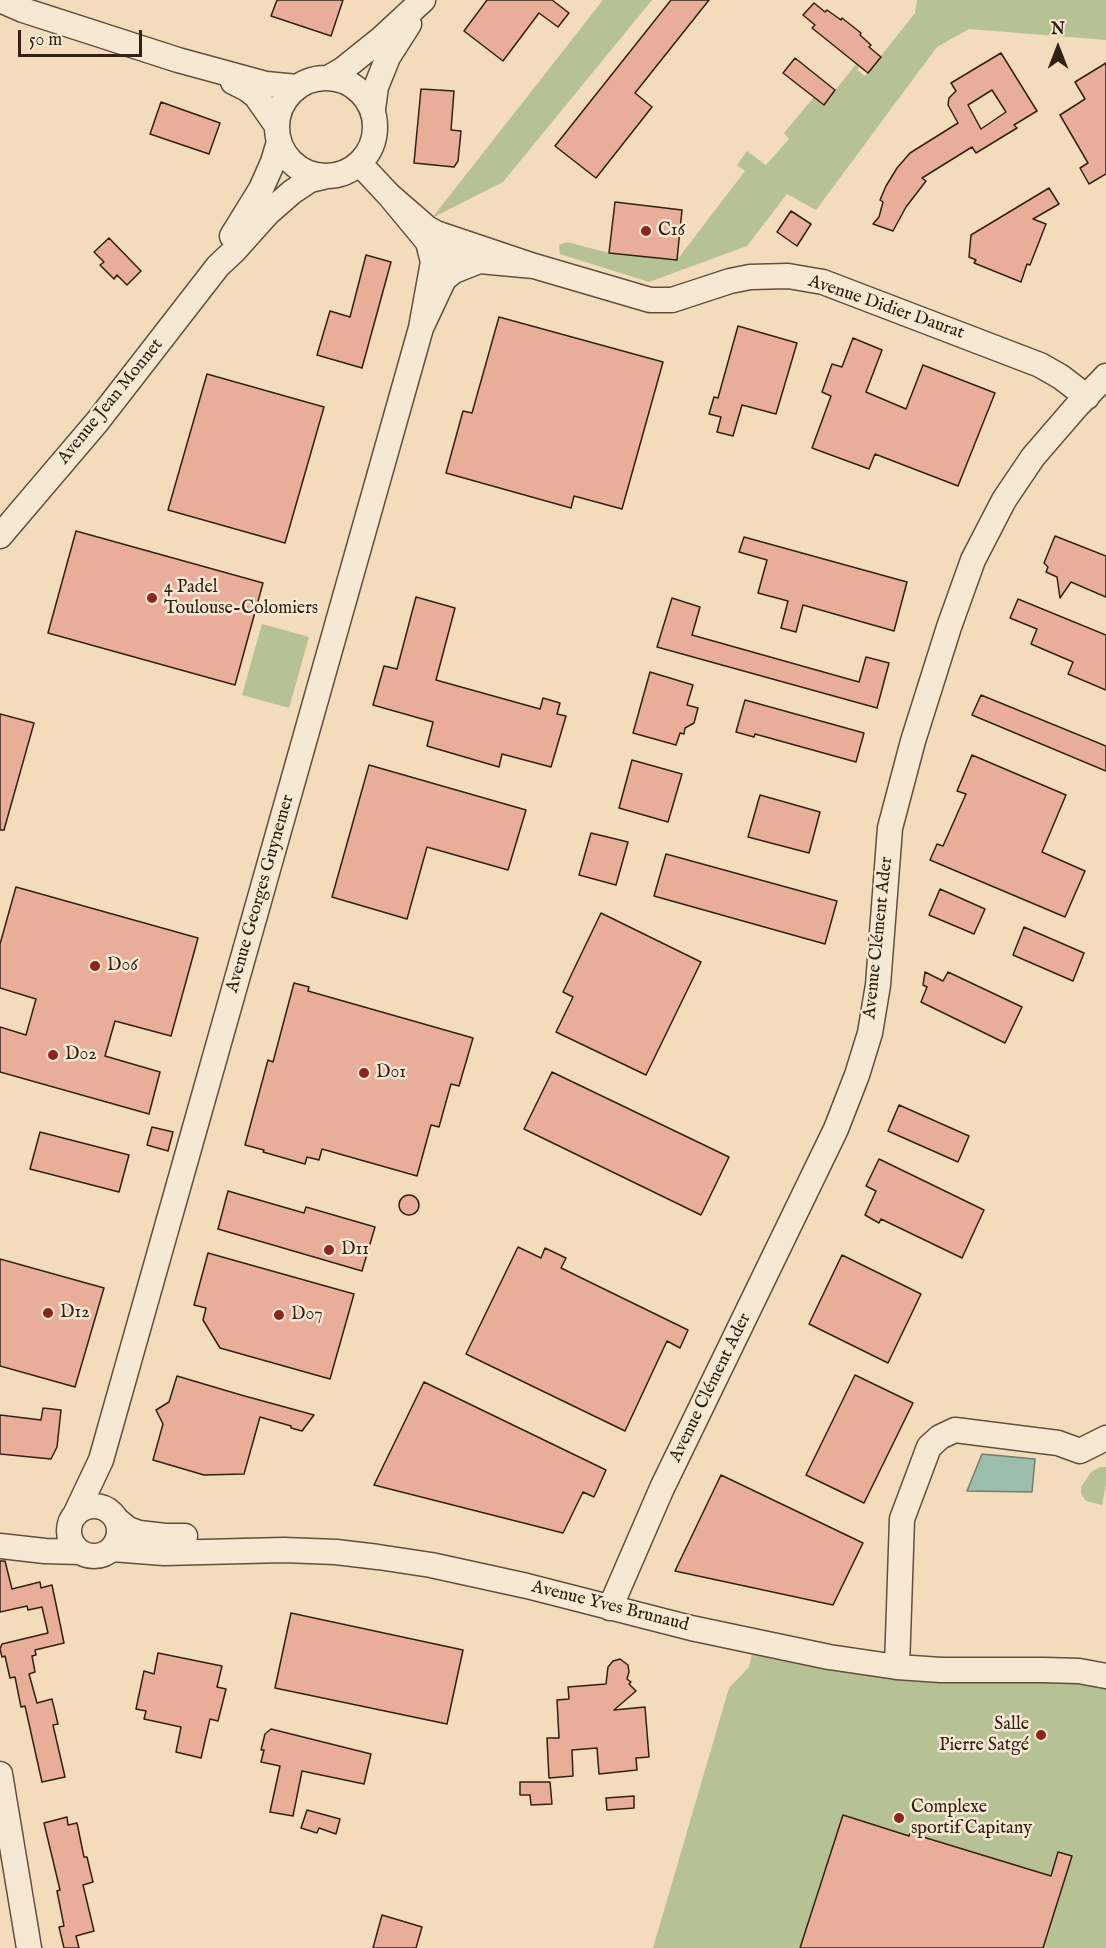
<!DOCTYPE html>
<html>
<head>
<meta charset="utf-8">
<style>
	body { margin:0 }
	#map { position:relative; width:1106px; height:1948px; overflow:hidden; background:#f3dcbc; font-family:"IM FELL English",serif }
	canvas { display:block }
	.north { position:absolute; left:1028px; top:18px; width:60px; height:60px; -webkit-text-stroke:4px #f7e8d3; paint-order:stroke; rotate:0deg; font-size:16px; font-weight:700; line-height:24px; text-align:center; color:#322012 }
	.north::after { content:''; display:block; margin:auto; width:21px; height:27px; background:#322012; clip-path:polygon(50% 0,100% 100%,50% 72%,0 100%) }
	.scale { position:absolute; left:18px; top:30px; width:124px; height:27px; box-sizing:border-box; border:3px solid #322012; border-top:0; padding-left:8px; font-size:18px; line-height:21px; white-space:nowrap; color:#322012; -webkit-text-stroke:4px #f7e8d3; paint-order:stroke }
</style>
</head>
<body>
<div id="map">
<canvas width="1106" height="1948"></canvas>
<div class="north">N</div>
<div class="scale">50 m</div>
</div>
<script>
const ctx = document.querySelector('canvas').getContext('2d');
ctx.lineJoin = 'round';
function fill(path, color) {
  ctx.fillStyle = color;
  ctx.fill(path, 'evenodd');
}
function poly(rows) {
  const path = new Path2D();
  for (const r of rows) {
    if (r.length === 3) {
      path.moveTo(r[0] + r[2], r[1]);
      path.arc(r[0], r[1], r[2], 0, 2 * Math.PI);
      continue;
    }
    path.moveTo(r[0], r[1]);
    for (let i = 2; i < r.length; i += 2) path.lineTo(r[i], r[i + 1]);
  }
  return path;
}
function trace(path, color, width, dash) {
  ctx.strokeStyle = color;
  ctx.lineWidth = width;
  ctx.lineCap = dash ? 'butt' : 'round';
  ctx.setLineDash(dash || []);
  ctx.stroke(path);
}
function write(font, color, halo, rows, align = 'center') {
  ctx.font = font + ' "IM FELL English",serif';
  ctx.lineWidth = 5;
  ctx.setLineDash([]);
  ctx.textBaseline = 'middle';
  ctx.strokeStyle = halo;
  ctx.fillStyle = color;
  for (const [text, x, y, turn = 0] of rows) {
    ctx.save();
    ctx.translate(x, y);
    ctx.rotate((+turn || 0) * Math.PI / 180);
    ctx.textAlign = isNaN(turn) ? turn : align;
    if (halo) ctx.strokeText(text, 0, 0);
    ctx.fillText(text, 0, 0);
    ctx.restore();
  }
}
fill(poly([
	[603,0,652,0,503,182,432,218],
	[917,0,1106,0,1106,40,969,29,937,47,816,210,787,194,747,246,649,282,560,254,559,245,567,242,609,253,677,260,745,171,737,165,747,151,766,165,789,139,784,133,814,97,824,104,857,63,860,65,857,70,865,76,915,13],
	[262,624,309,637,289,708,242,695],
	[1100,1467,1106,1467,1106,1484,1102,1505,1086,1501,1081,1494,1081,1487,1091,1472],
	[753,1650,1106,1675,1106,1948,653,1948,729,1688,749,1667]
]), '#b6c194');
const water = poly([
	[982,1454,1035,1459,1032,1492,967,1491,982,1454]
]);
fill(water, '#9cbcac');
trace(water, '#727e6e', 1.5);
const building = poly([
	[277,0,343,0,331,36,271,16,277,0],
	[487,0,552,0,569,13,558,27,539,13,503,61,464,31,487,0],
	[671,0,709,0,635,93,652,107,596,178,555,146,671,0],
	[814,3,825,12,827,10,841,20,842,18,861,33,860,35,871,45,869,47,881,57,868,73,812,28,815,25,803,15,814,3],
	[1001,53,1037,111,1014,125,1017,128,976,153,972,147,922,178,926,181,906,207,893,231,873,224,879,217,883,202,880,200,886,186,897,168,910,153,958,123,948,105,949,98,956,91,951,83,1001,53],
	[992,90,1006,112,981,129,968,105,992,90],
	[795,58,835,90,824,105,783,73,795,58],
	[1106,63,1106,174,1089,184,1080,168,1088,163,1060,115,1085,99,1075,82,1106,63],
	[421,89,454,91,451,130,461,131,458,161,454,167,414,163,421,89],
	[161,102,220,123,209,154,150,134,161,102],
	[1049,188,1059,204,1033,219,1046,224,1030,265,1027,264,1021,282,974,263,976,260,969,257,971,235,1049,188],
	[615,202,682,210,677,260,609,253,615,202],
	[791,211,811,224,797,246,777,232,791,211],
	[109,238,141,271,127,285,117,275,114,279,100,265,104,262,94,252,109,238],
	[366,255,391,262,362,368,317,355,330,311,350,317,366,255],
	[499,317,663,362,622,509,574,496,571,508,446,473,463,411,472,413,499,317],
	[738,326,797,343,776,414,742,405,733,436,717,432,721,417,709,414,714,397,718,398,738,326],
	[853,338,882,350,866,392,906,409,923,365,995,393,958,486,875,454,869,469,812,448,831,396,822,392,832,364,842,367,853,338],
	[207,374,324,407,285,543,168,510,207,374],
	[76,531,263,583,235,685,48,633,76,531],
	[1055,536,1106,556,1106,597,1071,582,1060,598,1057,577,1046,572,1048,567,1044,563,1055,536],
	[744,537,907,582,894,631,803,605,796,632,781,628,788,601,758,593,767,560,739,552,744,537],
	[416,597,455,608,436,680,540,709,543,698,560,703,557,714,566,716,551,767,502,754,499,767,427,746,433,722,373,705,384,666,397,669,416,597],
	[672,598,700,607,692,635,859,682,866,657,889,663,877,708,657,647,672,598],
	[1018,599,1106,635,1106,690,1068,674,1073,662,1031,644,1037,629,1010,618,1018,599],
	[650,672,693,685,687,705,698,708,694,723,685,728,684,734,680,733,676,745,633,733,650,672],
	[981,695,1106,746,1106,771,972,715,981,695],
	[745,700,864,733,856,762,755,734,754,737,736,732,745,700],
	[0,714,34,723,4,830,0,830,0,714],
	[972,755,1066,795,1042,852,1085,871,1065,917,930,860,937,844,943,846,966,794,957,791,972,755],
	[632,760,682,774,668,822,619,808,632,760],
	[369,765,526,810,508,870,427,847,407,919,332,897,369,765],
	[760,795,820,812,809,853,748,837,760,795],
	[591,833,628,842,616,885,579,875,591,833],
	[666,854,837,901,825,944,654,896,666,854],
	[16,887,198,938,171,1036,115,1021,105,1056,160,1072,149,1114,0,1072,0,1027,26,1035,36,999,0,988,0,944,16,887],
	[940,889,985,909,974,934,929,915,940,889],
	[601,913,701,962,646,1075,556,1032,573,997,563,992,601,913],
	[1024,927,1084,953,1073,981,1013,955,1024,927],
	[925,972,943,981,948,972,1022,1007,1005,1043,921,1002,927,987,923,985,925,972],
	[294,983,309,987,308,991,473,1038,459,1086,451,1084,439,1127,431,1125,417,1176,322,1149,319,1160,307,1157,305,1164,263,1152,264,1150,245,1145,268,1060,273,1062,294,983],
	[552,1072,729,1157,701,1215,524,1129,552,1072],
	[899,1105,969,1136,958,1162,888,1131,899,1105],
	[152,1127,173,1132,168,1151,147,1145,152,1127],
	[40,1132,129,1155,119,1192,30,1169,40,1132],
	[879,1159,984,1210,962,1258,881,1219,879,1223,865,1215,876,1191,866,1186,879,1159],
	[228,1191,304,1213,306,1207,375,1227,362,1271,218,1229,228,1191],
	[409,1205,10],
	[518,1247,541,1258,545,1248,566,1258,561,1268,688,1330,680,1348,667,1341,625,1431,466,1354,518,1247],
	[208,1253,354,1294,330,1379,220,1348,203,1320,206,1308,194,1305,208,1253],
	[842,1255,921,1294,888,1363,809,1324,842,1255],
	[0,1259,104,1288,75,1387,0,1366,0,1259],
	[855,1375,913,1403,864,1503,806,1475,855,1375],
	[177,1376,241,1395,314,1415,302,1431,291,1428,291,1426,260,1417,244,1474,204,1475,153,1460,163,1424,156,1410,169,1402,177,1376],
	[424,1382,606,1470,594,1497,583,1492,563,1533,374,1485,424,1382],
	[43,1408,61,1410,57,1447,51,1459,0,1454,0,1415,41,1420,43,1408],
	[721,1475,863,1543,833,1605,675,1571,721,1475],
	[0,1561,5,1561,12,1589,40,1582,41,1588,52,1585,64,1643,35,1650,36,1655,32,1656,35,1672,29,1674,37,1703,52,1699,58,1724,53,1725,65,1777,42,1782,25,1706,21,1707,15,1677,10,1678,5,1656,2,1657,0,1649,2,1644,48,1633,42,1607,28,1610,27,1606,0,1612,0,1561],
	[291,1613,463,1650,447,1724,275,1688,291,1613],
	[158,1653,222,1666,217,1687,226,1689,218,1721,210,1719,201,1758,176,1752,181,1727,144,1719,146,1711,136,1709,144,1671,154,1674,158,1653],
	[620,1659,628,1665,629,1672,627,1679,631,1682,629,1684,636,1691,614,1710,645,1707,649,1757,636,1758,637,1770,599,1774,597,1748,572,1750,573,1776,549,1778,547,1738,559,1738,557,1700,569,1699,568,1687,606,1684,608,1667,613,1661,620,1659],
	[271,1729,371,1754,364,1784,302,1771,293,1816,270,1812,280,1766,261,1762,264,1750,261,1750,265,1734,271,1729],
	[520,1782,550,1782,552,1804,531,1805,530,1795,520,1795,520,1782],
	[634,1796,634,1808,607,1810,606,1798,634,1796],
	[307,1810,340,1819,336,1834,319,1828,317,1833,301,1828,307,1810],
	[843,1815,909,1836,910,1833,1051,1876,1058,1852,1072,1856,1043,1948,800,1948,843,1815],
	[67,1817,68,1825,77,1823,84,1857,87,1857,93,1882,83,1885,94,1931,76,1936,79,1948,64,1948,59,1927,64,1926,57,1891,60,1890,44,1823,67,1817],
	[382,1915,422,1927,416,1948,373,1948,382,1915]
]);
fill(building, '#e9ae9a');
trace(building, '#322012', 1.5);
const minor = poly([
	[0,0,23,10,178,60,266,84,297,87],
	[328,78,342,70,382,38,423,0],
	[326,127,49],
	[233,82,247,89,256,96,277,126],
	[373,109,376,87,388,57,409,24],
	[359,163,389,195],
	[232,236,261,189,273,162,279,142],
	[428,242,433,262,421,328,444,279,454,271,479,261],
	[534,266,458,259,439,252,428,242,389,195,427,228,436,233,534,266,650,300,672,300,730,281,750,277,788,276,823,282,1040,365,1061,377,1087,397],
	[0,536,97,422,218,266,234,251,268,213,292,192,310,180,327,176],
	[94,1531,25],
	[75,1515,101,1460,421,328],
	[117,1520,128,1529,139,1533,165,1536,185,1536],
	[0,1546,45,1551,80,1552],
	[112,1549,164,1553,284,1550,336,1552,378,1557,431,1565,527,1586,691,1628,829,1657,897,1667,941,1670,1044,1670,1079,1671,1106,1676],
	[610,1608,662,1488,836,1129,857,1075,870,1033,878,985,890,828,913,741,949,627,973,560,1004,500,1033,457,1077,406,1106,376],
	[897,1667,902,1519,929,1447,940,1437,955,1430,1058,1443,1080,1451,1106,1438],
	[0,1774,29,1948]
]);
trace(minor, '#624f3c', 27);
trace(minor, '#f7e8d3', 24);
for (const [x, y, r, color] of [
	[646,231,6,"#8f2418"],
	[152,598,6,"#8f2418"],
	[95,966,6,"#8f2418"],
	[53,1055,6,"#8f2418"],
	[364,1073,6,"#8f2418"],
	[329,1250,6,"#8f2418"],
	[48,1313,6,"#8f2418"],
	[279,1315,6,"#8f2418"],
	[1041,1735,6,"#8f2418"],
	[899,1818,6,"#8f2418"]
]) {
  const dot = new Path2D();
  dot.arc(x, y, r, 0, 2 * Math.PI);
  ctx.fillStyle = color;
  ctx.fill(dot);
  trace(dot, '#f7e8d3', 2);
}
write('18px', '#322012', '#f7e8d3', [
	["C16",658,231],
	["4 Padel",164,588],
	["Toulouse-Colomiers",164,609],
	["D06",107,966],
	["D02",65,1055],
	["D01",376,1073],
	["D11",341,1250],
	["D12",60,1313],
	["D07",291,1315],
	["Salle",1029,1725,"right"],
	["Pierre Satgé",1029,1746,"right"],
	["Complexe",911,1808],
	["sportif Capitany",911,1829]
], 'left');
write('18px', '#322012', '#f7e8d3', [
	["Avenue Didier Daurat",886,308,19],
	["Avenue Jean Monnet",111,402,-51],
	["Avenue Georges Guynemer",261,894,-74],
	["Avenue Clément Ader",879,938,-84],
	["Avenue Clément Ader",711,1388,-64],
	["Avenue Yves Brunaud",610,1607,14]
]);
</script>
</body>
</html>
